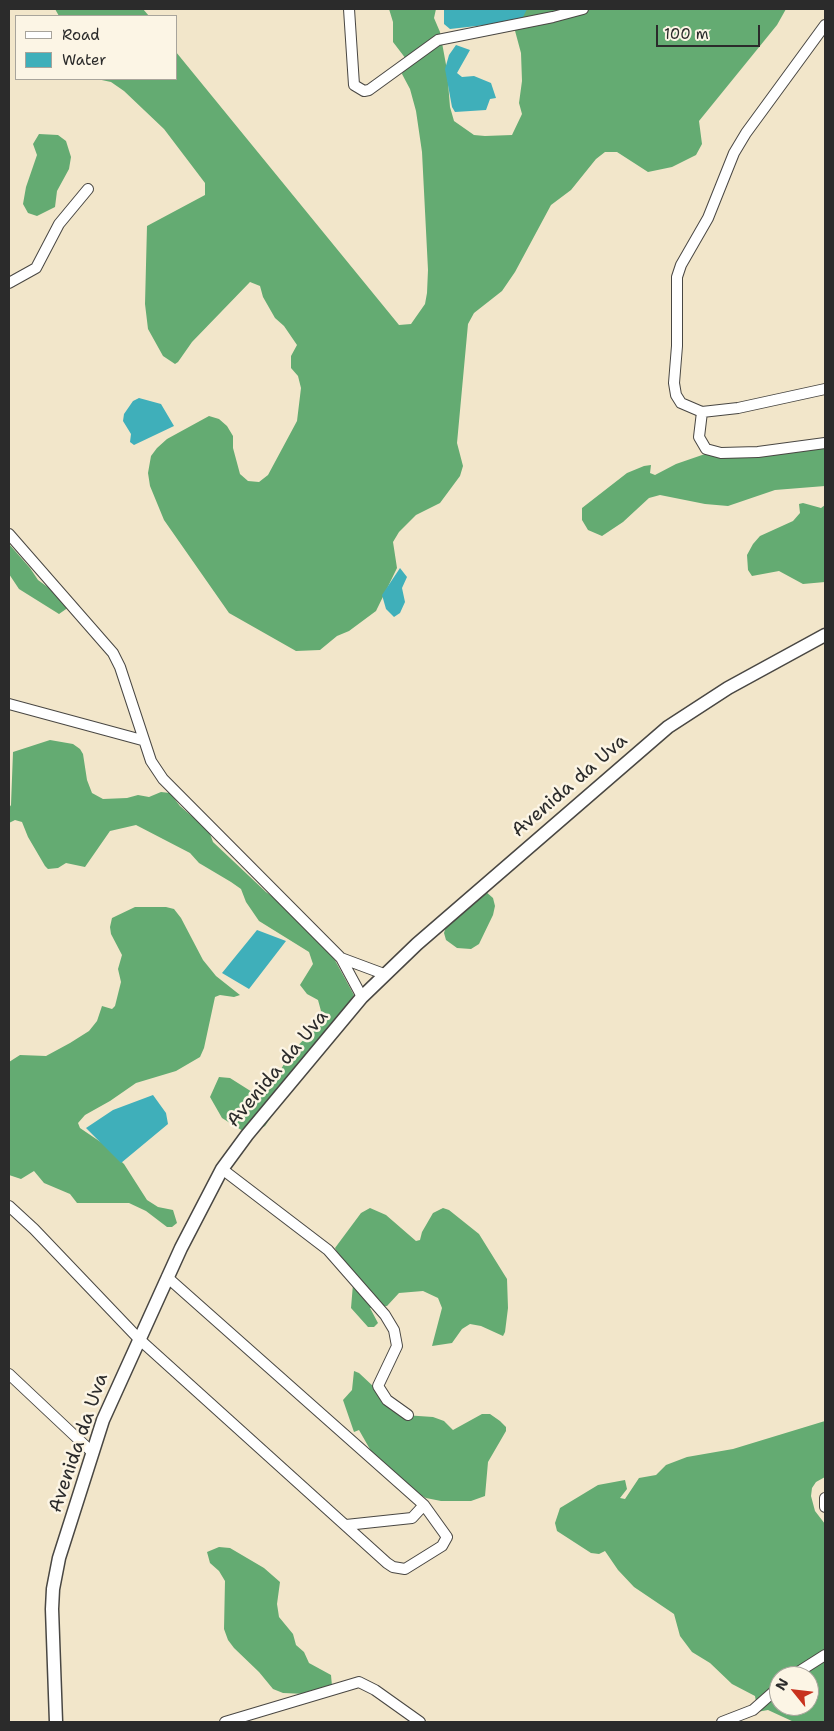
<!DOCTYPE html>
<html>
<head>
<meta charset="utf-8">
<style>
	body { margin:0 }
	#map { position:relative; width:834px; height:1731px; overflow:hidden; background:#f2e6ca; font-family:"Shantell Sans",sans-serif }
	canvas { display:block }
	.frame { position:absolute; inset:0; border:10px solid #2b2b2b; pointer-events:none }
	.legend { position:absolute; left:15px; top:15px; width:162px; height:65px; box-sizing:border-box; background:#fcf5e5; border:1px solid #a8a49b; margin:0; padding:6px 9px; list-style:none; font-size:15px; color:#2b2b2b }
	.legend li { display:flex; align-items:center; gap:10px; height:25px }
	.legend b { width:25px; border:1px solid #a8a49b }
	.north { position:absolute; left:769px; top:1666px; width:50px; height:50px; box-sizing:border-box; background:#fcf5e5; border:1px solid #a8a49b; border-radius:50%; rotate:299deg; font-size:14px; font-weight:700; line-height:20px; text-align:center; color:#2b2b2b }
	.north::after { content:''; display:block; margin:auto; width:18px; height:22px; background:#c8321e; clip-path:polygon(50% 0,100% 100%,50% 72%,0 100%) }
	.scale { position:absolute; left:656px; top:25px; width:104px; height:22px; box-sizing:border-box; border:2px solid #2b2b2b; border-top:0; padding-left:6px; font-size:15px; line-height:18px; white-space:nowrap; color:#2b2b2b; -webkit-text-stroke:4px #fcf5e5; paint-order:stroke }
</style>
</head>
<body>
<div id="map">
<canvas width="834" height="1731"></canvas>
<div class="frame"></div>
<ul class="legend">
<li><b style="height:6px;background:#fff"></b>Road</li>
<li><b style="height:14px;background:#3fafba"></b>Water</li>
</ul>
<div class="north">N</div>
<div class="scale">100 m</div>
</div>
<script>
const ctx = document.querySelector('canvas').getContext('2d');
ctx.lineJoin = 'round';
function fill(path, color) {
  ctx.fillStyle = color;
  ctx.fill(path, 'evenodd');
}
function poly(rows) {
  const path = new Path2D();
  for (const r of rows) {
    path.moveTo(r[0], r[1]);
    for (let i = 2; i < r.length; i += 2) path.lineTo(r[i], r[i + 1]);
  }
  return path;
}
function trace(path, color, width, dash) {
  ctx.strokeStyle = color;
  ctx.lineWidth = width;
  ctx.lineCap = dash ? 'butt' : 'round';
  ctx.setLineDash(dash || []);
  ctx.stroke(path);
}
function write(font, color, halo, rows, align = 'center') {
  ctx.font = font + ' "Shantell Sans",sans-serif';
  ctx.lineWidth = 5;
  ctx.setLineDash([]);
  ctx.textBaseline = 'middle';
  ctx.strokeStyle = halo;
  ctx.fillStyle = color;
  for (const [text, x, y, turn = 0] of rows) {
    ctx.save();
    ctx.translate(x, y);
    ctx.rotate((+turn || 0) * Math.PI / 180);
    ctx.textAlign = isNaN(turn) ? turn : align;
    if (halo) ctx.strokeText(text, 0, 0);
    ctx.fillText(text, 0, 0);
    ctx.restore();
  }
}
fill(poly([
	[55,9,143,9,149,16,59,16],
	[389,9,436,9,434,18,440,32,447,70,450,107,454,121,474,135,485,136,512,135,522,114,519,103,522,81,521,53,514,27,520,9,786,9,777,25,699,121,702,144,696,155,672,167,648,172,617,152,605,152,596,159,571,190,551,205,515,272,502,291,474,313,468,324,457,443,463,466,460,476,440,503,416,515,399,532,393,542,397,568,376,611,349,631,337,636,320,650,296,651,229,613,164,520,150,486,148,473,151,456,157,448,167,439,209,416,219,419,227,426,233,436,233,448,240,474,248,481,259,482,268,475,297,421,301,388,298,376,291,368,291,356,297,345,284,326,275,318,263,297,260,286,250,282,192,342,178,362,175,364,163,356,148,329,145,304,147,226,205,195,205,183,164,129,124,91,111,82,97,79,176,79,176,52,399,325,411,324,425,304,427,293,428,270,422,152,416,111,410,89,402,74,406,59,393,42,393,22],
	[39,134,58,135,66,141,71,157,69,169,57,191,55,207,37,216,28,213,23,204,26,187,37,155,33,144],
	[825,440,825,486,775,490,728,506,705,504,660,495,649,498,623,522,602,536,588,530,582,520,582,508,627,473,644,466,651,465,650,473,655,475,676,464,705,454,778,453],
	[803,503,821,508,825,505,825,582,803,584,779,571,752,576,748,570,747,555,753,544,760,536,793,521,800,513,799,504],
	[9,544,30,568,38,580,64,599,69,607,59,614,19,589,9,574],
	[50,740,73,744,80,749,83,754,87,780,92,793,103,799,127,798,138,795,149,797,161,792,170,793,180,806,209,831,213,842,266,892,284,905,325,942,354,995,265,1126,254,1132,243,1131,222,1118,210,1097,219,1077,230,1078,260,1097,270,1089,289,1055,311,1032,321,1011,318,1000,307,994,300,985,313,964,309,952,259,921,246,902,241,889,231,882,199,863,190,853,136,825,110,831,85,867,66,863,58,868,48,869,45,866,28,837,22,822,15,820,9,823,9,808,11,805,13,752],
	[485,891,493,898,495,906,493,915,479,944,471,949,457,948,446,940,444,933,448,920],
	[135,907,166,907,174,909,181,918,203,960,216,976,240,995,234,997,220,995,215,997,204,1048,200,1057,176,1071,136,1083,110,1101,85,1115,78,1123,80,1128,102,1143,124,1164,147,1200,158,1207,173,1210,177,1223,172,1227,167,1227,146,1211,129,1203,77,1203,70,1194,44,1183,34,1171,21,1179,9,1175,9,1062,20,1055,46,1056,70,1043,89,1031,97,1021,102,1006,112,1009,115,1006,121,982,118,969,122,955,111,934,110,927,112,918],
	[370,1208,386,1215,416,1241,420,1240,422,1232,433,1213,443,1208,449,1210,479,1234,507,1279,508,1308,505,1332,503,1336,481,1326,470,1324,462,1329,452,1343,432,1346,442,1308,438,1298,423,1291,399,1293,387,1306,370,1308,378,1323,374,1327,368,1327,351,1308,353,1284,335,1248,361,1213],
	[354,1371,359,1373,404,1415,433,1417,444,1421,453,1430,482,1414,490,1414,500,1421,506,1427,506,1431,488,1462,485,1496,471,1501,441,1501,426,1498,410,1489,371,1451,359,1430,354,1432,343,1400,352,1390],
	[825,1421,825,1477,816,1482,812,1488,811,1496,815,1511,825,1524,825,1722,794,1722,768,1710,751,1713,756,1702,755,1696,732,1684,710,1663,692,1652,680,1636,674,1614,634,1587,618,1570,605,1551,599,1554,591,1553,557,1531,555,1523,560,1508,598,1485,625,1480,627,1489,620,1498,625,1499,639,1478,656,1475,666,1465,687,1457,733,1449],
	[779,1676,809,1676,809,1706,779,1706],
	[219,1547,230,1548,264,1568,280,1582,277,1604,279,1617,293,1634,296,1645,304,1652,309,1663,331,1675,332,1686,306,1694,283,1693,273,1689,259,1672,234,1648,228,1640,224,1629,225,1581,219,1571,210,1563,207,1552]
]), '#64ab72');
fill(poly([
	[444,9,527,9,521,21,450,29,444,24],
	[456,45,470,50,457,73,462,77,474,76,491,83,496,98,490,99,486,110,455,112,452,107,445,69,449,55],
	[139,398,161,404,174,426,134,445,130,442,131,434,123,421,124,414,133,401],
	[400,568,407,577,402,588,405,602,400,613,394,617,386,609,382,595],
	[257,930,286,941,249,989,222,973],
	[153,1095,166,1113,168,1124,121,1163,86,1128,113,1110]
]), '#3fafba');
const minor = poly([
	[349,9,354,85,364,91,369,90,438,40,553,17,583,9],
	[825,25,746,133,734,153,708,218,681,265,677,277,677,346,674,383,676,395,681,403,702,412,738,408,825,389],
	[9,283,36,268,59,224,88,189],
	[702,412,699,437,706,449,721,453,758,452,825,443],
	[9,534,113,653,120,667,151,761,163,779,341,958,362,997],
	[9,704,142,740],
	[341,958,384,974],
	[222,1169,328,1250,385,1315,394,1330,397,1346,378,1386,387,1400,408,1415],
	[9,1206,34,1229,139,1339,387,1563,393,1567,405,1569,442,1546,447,1537,424,1505,167,1277],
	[9,1374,93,1453],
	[825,1498,825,1507],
	[346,1525,412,1518,424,1505],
	[792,1676,825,1655],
	[225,1722,359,1682,375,1690,420,1722],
	[722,1722,753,1710,779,1687]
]);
const major = poly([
	[56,1722,52,1609,53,1589,59,1558,103,1420,181,1248,222,1169,247,1135,362,997,417,944,668,727,728,688,825,635]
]);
trace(minor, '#494743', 12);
trace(major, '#494743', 15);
trace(minor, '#fff', 10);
trace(major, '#fff', 12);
write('19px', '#2b2b2b', '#fcf5e5', [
	["Avenida da Uva",570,786,-41],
	["Avenida da Uva",278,1069,-50],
	["Avenida da Uva",79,1443,-71]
]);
</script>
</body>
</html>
